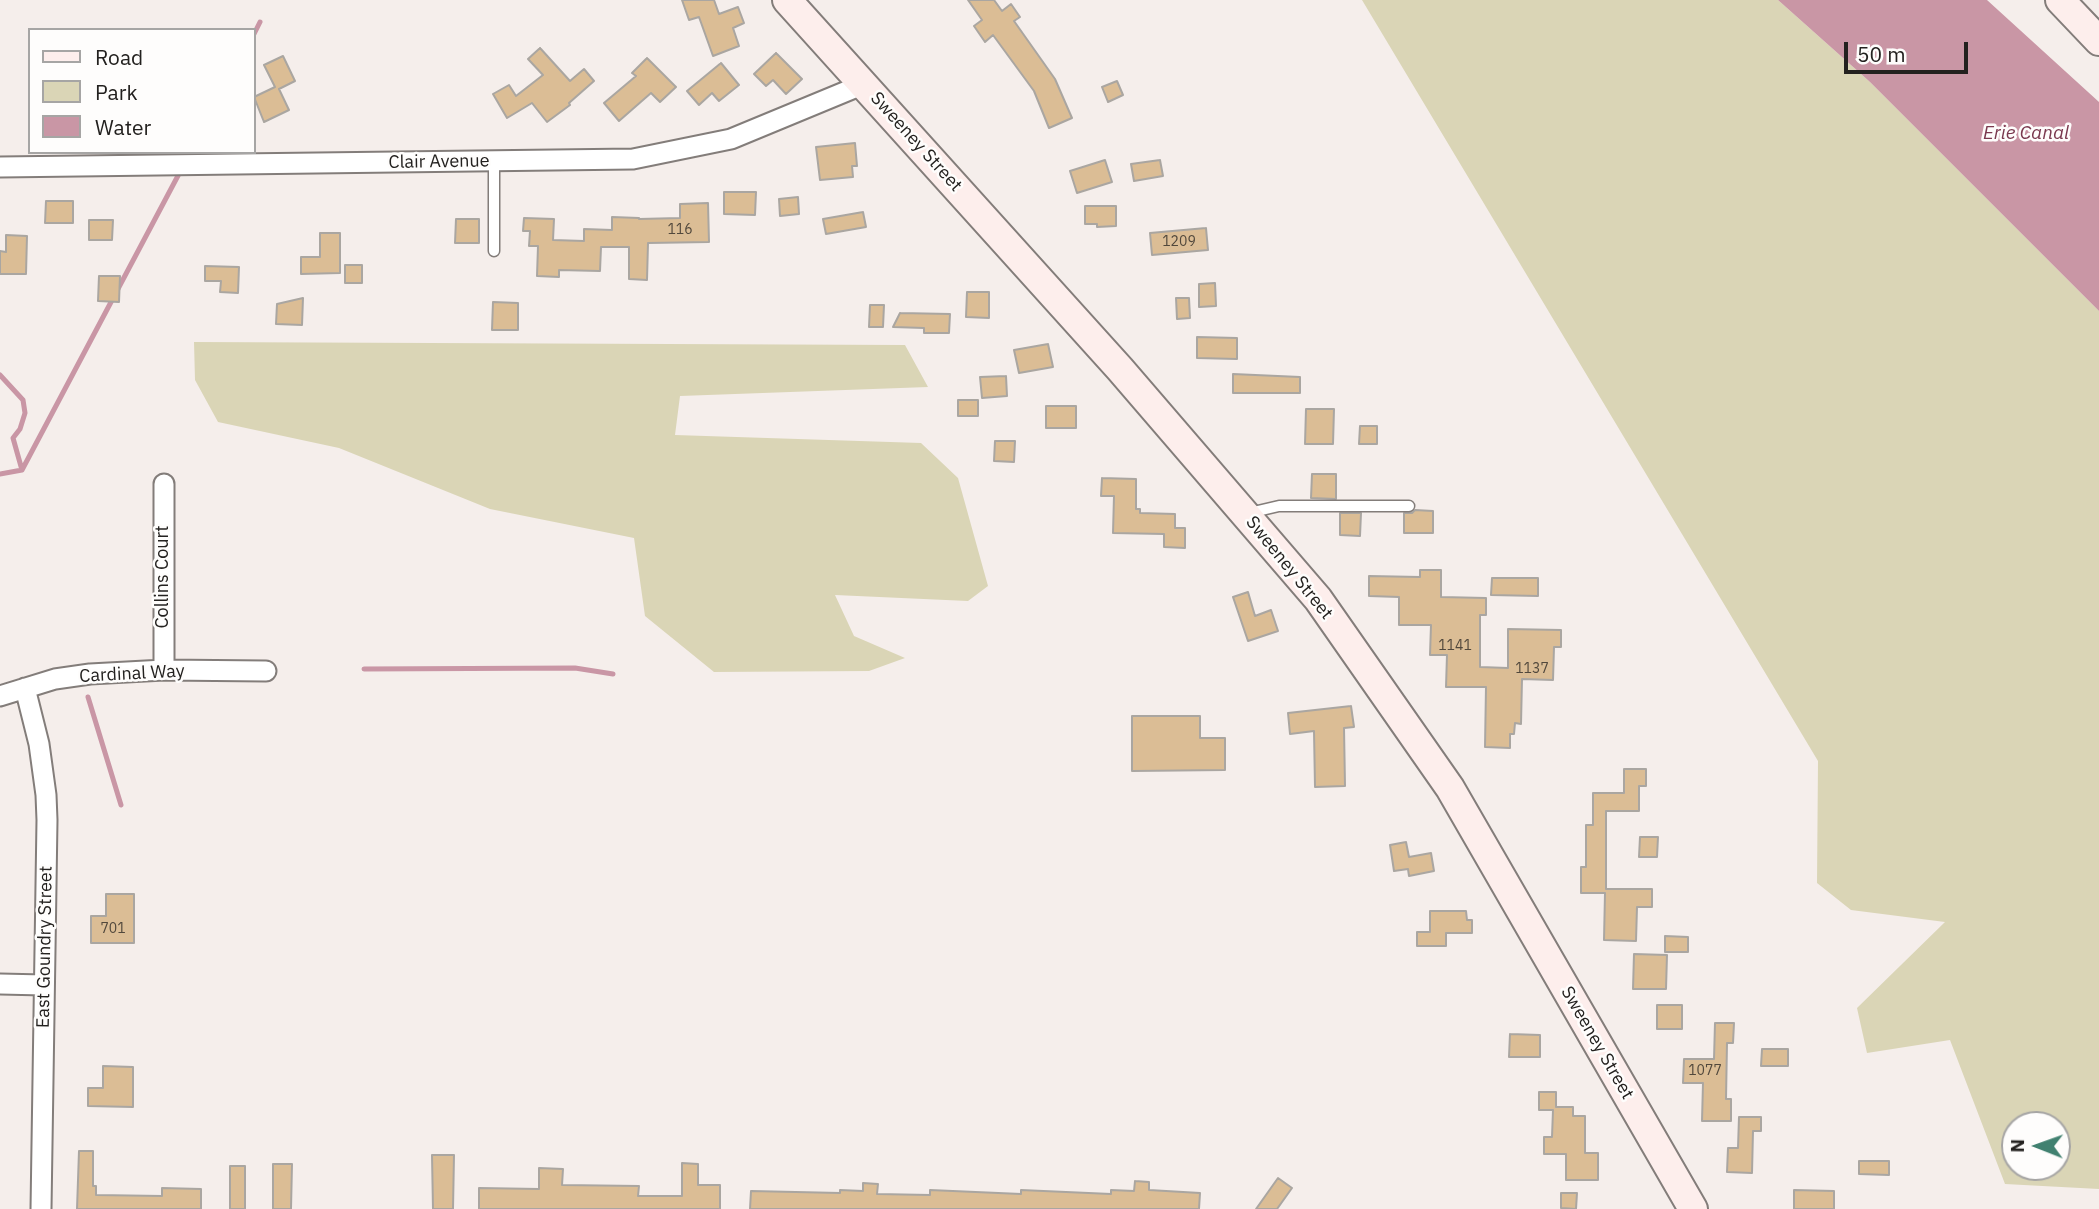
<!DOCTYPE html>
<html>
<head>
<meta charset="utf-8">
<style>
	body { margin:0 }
	#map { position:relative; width:2099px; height:1209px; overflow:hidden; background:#f5eeeb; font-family:"IBM Plex Sans",sans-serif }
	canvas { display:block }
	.legend { position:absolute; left:28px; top:28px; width:228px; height:126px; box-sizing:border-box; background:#fefdfc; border:2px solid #a6a5a4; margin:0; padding:9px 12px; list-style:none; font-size:21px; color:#23211f }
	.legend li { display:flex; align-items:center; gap:14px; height:35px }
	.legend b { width:35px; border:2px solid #a6a5a4 }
	.north { position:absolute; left:2001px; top:1111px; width:70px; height:70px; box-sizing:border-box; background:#fefdfc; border:2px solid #a6a5a4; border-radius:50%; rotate:271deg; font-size:19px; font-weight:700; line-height:28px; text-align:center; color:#23211f }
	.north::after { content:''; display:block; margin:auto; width:24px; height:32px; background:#418170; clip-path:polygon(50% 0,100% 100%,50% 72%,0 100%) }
	.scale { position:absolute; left:1844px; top:42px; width:124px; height:32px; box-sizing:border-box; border:4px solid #23211f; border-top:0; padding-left:9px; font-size:21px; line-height:24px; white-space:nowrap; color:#23211f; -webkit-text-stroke:5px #fefdfc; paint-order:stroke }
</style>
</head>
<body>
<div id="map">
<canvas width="2099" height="1209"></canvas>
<ul class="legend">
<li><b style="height:9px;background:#fdeeec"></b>Road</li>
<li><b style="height:19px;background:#dad5b6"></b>Park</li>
<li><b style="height:19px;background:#c996a5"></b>Water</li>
</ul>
<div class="north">N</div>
<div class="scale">50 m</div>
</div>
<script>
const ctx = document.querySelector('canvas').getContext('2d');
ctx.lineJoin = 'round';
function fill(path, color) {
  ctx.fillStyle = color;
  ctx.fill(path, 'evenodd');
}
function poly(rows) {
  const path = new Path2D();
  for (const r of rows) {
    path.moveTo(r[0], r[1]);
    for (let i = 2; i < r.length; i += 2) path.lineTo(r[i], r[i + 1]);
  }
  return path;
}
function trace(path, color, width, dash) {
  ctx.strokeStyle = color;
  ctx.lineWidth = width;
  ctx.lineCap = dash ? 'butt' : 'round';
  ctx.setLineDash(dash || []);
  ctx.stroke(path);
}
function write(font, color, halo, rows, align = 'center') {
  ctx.font = font + ' "IBM Plex Sans",sans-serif';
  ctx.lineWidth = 5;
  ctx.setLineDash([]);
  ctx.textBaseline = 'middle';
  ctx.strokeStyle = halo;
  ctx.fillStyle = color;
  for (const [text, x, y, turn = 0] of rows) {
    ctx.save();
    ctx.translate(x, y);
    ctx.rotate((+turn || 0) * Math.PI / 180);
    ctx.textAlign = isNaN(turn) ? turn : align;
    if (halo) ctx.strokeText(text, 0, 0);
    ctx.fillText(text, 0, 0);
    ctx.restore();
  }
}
fill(poly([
	[1362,0,1778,0,1870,82,2099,311,2099,1189,2005,1184,1950,1040,1867,1053,1857,1008,1945,922,1851,910,1817,883,1818,761],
	[2015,1125,2057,1125,2057,1167,2015,1167],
	[194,342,905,345,928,387,680,396,675,435,921,443,958,478,988,586,968,601,835,595,854,636,905,658,869,671,714,672,645,616,634,538,490,509,339,448,218,422,195,380]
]), '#dad5b6');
fill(poly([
	[1778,0,1987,0,2099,102,2099,311,1870,82]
]), '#c996a5');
trace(poly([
	[254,34,260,22],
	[0,375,23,400,25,413,20,429,13,438,22,470,181,170],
	[0,474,22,470],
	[364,669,575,668,613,674],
	[88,697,121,805]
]), '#c996a5', 5);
const building = poly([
	[682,0,714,0,719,14,738,7,744,23,733,28,739,46,713,56,699,17,689,20,682,0],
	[968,0,994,0,1002,11,1011,4,1020,17,1014,21,1055,79,1072,118,1049,128,1034,91,993,35,985,42,974,26,982,20,968,0],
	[540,48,570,81,584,69,594,81,569,103,570,105,547,122,532,103,507,118,493,94,509,85,516,96,543,75,528,59,540,48],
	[776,53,802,79,786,94,773,80,766,86,754,74,776,53],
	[283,56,295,81,279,89,289,110,264,122,254,97,275,87,264,65,283,56],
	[647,58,676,87,660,102,651,93,619,121,604,103,636,76,632,73,647,58],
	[721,63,739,85,719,101,712,93,699,105,687,91,721,63],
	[1117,81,1123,95,1108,102,1102,87,1117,81],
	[855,143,857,166,852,166,853,177,820,180,816,147,855,143],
	[1105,160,1112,182,1077,193,1070,171,1105,160],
	[1160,160,1163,176,1134,181,1131,164,1160,160],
	[724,192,756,192,755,215,724,214,724,192],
	[798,197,799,214,780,216,779,199,798,197],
	[46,201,73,201,73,223,45,223,46,201],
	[708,203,709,242,648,243,647,280,629,279,629,247,601,247,600,271,559,270,559,277,537,276,538,246,529,246,530,231,523,231,524,218,554,219,553,240,584,241,584,229,612,230,612,217,639,218,639,219,680,218,680,204,708,203],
	[1085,206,1116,206,1116,226,1097,227,1097,224,1085,224,1085,206],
	[863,212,866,227,826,234,823,219,863,212],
	[456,219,479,219,479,243,455,243,456,219],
	[89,220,113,220,112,240,89,240,89,220],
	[1206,228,1208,250,1152,255,1150,233,1206,228],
	[320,233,340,233,340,273,301,274,301,257,320,257,320,233],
	[6,235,27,236,26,274,0,274,0,251,6,252,6,235],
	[345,265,362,265,362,283,345,283,345,265],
	[205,266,239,267,238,293,220,292,221,281,205,281,205,266],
	[99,276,120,276,119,302,98,301,99,276],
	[1215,283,1216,306,1199,307,1199,284,1215,283],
	[967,292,989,292,989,318,966,317,967,292],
	[303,298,302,325,276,324,277,304,303,298],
	[1176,298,1189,298,1190,318,1177,319,1176,298],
	[493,302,518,303,518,330,492,330,493,302],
	[870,305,884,305,883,327,869,327,870,305],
	[900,313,950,314,949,333,924,333,924,328,893,327,900,313],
	[1197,337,1237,338,1237,359,1197,358,1197,337],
	[1048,344,1053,367,1019,373,1014,350,1048,344],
	[1233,374,1300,377,1300,393,1233,393,1233,374],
	[1006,376,1007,396,982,398,980,377,1006,376],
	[958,400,978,400,978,416,958,416,958,400],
	[1046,406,1076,406,1076,428,1046,428,1046,406],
	[1306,409,1334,409,1333,444,1305,444,1306,409],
	[1360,426,1377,426,1377,444,1359,444,1360,426],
	[995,441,1015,441,1014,462,994,461,995,441],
	[1312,474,1336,474,1336,499,1311,498,1312,474],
	[1102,478,1136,479,1136,509,1140,509,1140,513,1175,514,1175,528,1185,528,1185,548,1164,547,1164,534,1113,533,1114,496,1101,496,1102,478],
	[1415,510,1433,511,1433,533,1404,533,1404,513,1412,513,1415,510],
	[1340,513,1361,513,1360,536,1340,535,1340,513],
	[1420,570,1441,570,1441,597,1486,598,1486,615,1480,615,1480,667,1508,668,1508,629,1561,630,1561,647,1554,647,1553,680,1522,679,1521,724,1515,723,1514,734,1510,734,1510,748,1485,747,1486,687,1446,687,1447,655,1430,655,1431,625,1399,625,1399,597,1369,596,1369,576,1420,577,1420,570],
	[1492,578,1538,578,1538,596,1491,595,1492,578],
	[1248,592,1255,616,1271,610,1278,631,1248,641,1233,597,1248,592],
	[1351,706,1354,727,1344,728,1345,786,1315,787,1314,731,1290,734,1288,713,1351,706],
	[1132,716,1200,716,1200,738,1225,738,1225,770,1132,771,1132,716],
	[1624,769,1646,769,1646,786,1639,786,1639,811,1606,811,1606,889,1652,889,1652,907,1637,907,1636,941,1604,940,1605,893,1581,893,1581,867,1586,867,1586,825,1593,825,1593,793,1624,793,1624,769],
	[1640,837,1658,837,1657,857,1639,857,1640,837],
	[1406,842,1409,857,1431,853,1434,871,1409,876,1408,869,1394,871,1390,845,1406,842],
	[106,894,134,894,134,943,91,943,91,916,106,916,106,894],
	[1430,911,1466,911,1467,920,1472,920,1472,933,1446,933,1446,946,1417,946,1417,932,1430,932,1430,911],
	[1665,936,1688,937,1688,952,1665,952,1665,936],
	[1634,954,1667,955,1666,989,1633,989,1634,954],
	[1657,1005,1682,1005,1682,1029,1657,1029,1657,1005],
	[1715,1023,1734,1023,1733,1043,1727,1043,1726,1099,1731,1099,1731,1121,1702,1121,1703,1083,1683,1083,1684,1059,1714,1059,1715,1023],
	[1510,1034,1540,1035,1540,1057,1509,1057,1510,1034],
	[1762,1049,1788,1049,1788,1066,1761,1066,1762,1049],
	[103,1066,133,1067,133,1107,88,1106,88,1088,103,1088,103,1066],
	[1539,1092,1556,1092,1556,1107,1573,1107,1573,1116,1585,1116,1585,1153,1598,1153,1598,1180,1566,1180,1566,1154,1544,1154,1544,1137,1552,1137,1553,1110,1539,1110,1539,1092],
	[1739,1117,1761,1117,1761,1131,1753,1131,1752,1173,1727,1172,1728,1148,1738,1148,1739,1117],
	[79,1151,93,1151,93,1186,96,1186,96,1195,162,1196,162,1188,201,1189,201,1209,77,1209,79,1151],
	[432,1155,454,1155,453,1209,433,1209,432,1155],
	[1859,1161,1889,1161,1889,1175,1859,1174,1859,1161],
	[682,1163,698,1164,698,1185,720,1185,720,1209,479,1209,479,1188,539,1189,539,1168,563,1169,562,1185,639,1186,638,1196,682,1196,682,1163],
	[273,1164,292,1164,291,1209,273,1209,273,1164],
	[230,1166,245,1166,245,1209,230,1209,230,1166],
	[1278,1178,1292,1188,1277,1209,1256,1209,1278,1178],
	[1135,1181,1149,1182,1149,1190,1200,1193,1199,1209,750,1209,751,1191,840,1193,840,1190,863,1191,863,1183,878,1184,877,1194,930,1195,930,1190,1021,1194,1021,1190,1111,1194,1111,1190,1134,1191,1135,1181],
	[1794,1190,1834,1191,1834,1209,1794,1209,1794,1190],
	[1561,1193,1577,1193,1576,1209,1561,1208,1561,1193]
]);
fill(building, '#dbbd95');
trace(building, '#aaa6a1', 2);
const lane = poly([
	[494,161,494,251],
	[1249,513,1279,506,1409,506]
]);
const street = poly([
	[0,167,633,159,731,139,864,84],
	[164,484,164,670],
	[25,688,39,744,46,795,47,820,41,1209],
	[0,696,55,679,90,674,164,670,266,671],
	[0,984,44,985]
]);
const secondary = poly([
	[787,0,1120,369,1318,599,1450,788,1693,1209],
	[2060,0,2099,41]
]);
trace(lane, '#837d7a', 13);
trace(street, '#837d7a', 23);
trace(secondary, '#837d7a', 32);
trace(lane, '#fff', 10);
trace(street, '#fff', 19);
trace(secondary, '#fdeeec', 28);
write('14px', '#51483c', null, [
	["116",680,230],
	["1209",1179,242],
	["1141",1455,646],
	["1137",1532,669],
	["701",113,929],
	["1077",1705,1071]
]);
write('18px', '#23211f', '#fefdfc', [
	["Sweeney Street",916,142,48],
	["Clair Avenue",439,162,-1],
	["Sweeney Street",1289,568,51],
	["Collins Court",163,577,-90],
	["Cardinal Way",132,674,-3],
	["East Goundry Street",45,947,-89],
	["Sweeney Street",1597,1043,60]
]);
write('italic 19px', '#7a394f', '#fefdfc', [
	["Erie Canal",2026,134]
]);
</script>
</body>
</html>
